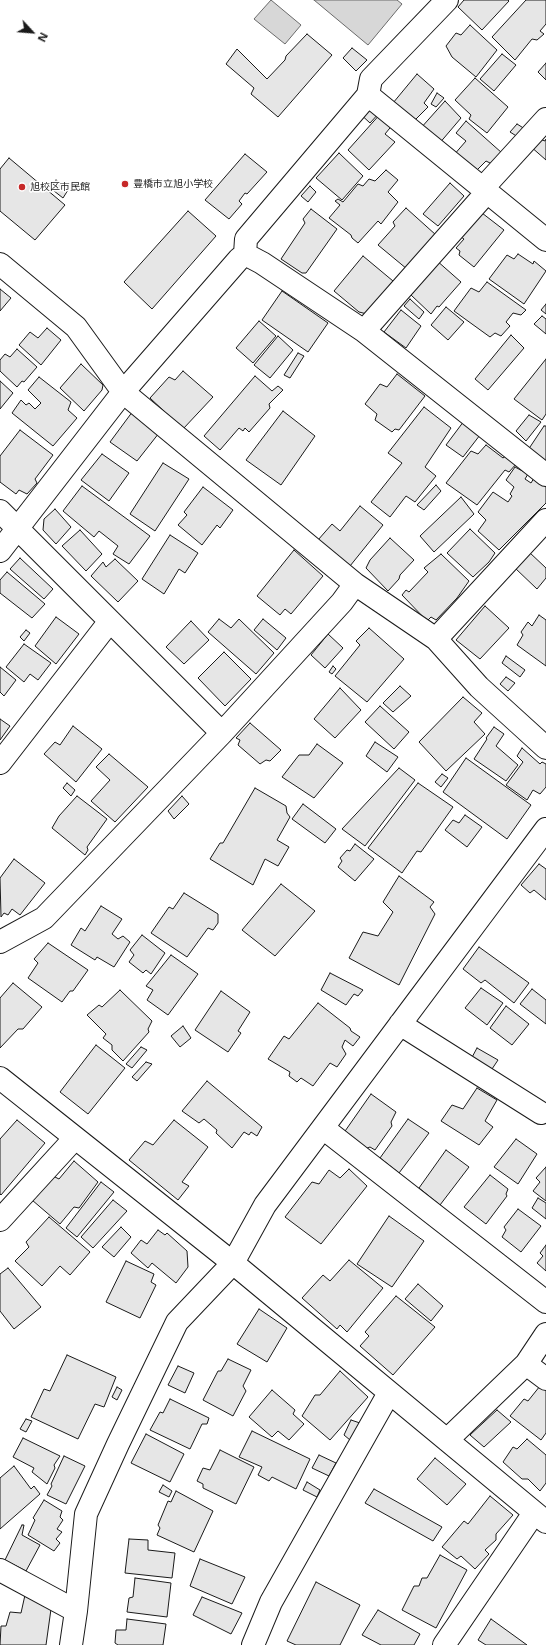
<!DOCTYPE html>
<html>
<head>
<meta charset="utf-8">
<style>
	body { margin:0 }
	#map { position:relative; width:546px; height:1645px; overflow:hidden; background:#fff; font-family:"Open Sans",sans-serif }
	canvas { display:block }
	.north { position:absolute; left:12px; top:12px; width:40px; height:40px; -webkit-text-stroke:3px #fff; paint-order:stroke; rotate:116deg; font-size:11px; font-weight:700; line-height:16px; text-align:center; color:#1a1a1a }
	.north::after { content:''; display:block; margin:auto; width:14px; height:18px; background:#1a1a1a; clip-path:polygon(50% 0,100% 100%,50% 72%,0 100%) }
</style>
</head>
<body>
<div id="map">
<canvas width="546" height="1645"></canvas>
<div class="north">N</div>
</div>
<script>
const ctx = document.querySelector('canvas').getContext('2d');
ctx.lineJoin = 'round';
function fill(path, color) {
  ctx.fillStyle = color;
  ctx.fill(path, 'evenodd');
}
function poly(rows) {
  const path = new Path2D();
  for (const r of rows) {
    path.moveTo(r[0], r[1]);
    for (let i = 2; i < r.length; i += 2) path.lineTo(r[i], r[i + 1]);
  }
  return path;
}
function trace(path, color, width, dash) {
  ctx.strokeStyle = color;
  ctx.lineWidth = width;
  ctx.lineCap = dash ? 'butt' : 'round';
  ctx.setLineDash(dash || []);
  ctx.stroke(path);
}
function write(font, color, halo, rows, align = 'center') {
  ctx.font = font + ' "Open Sans","Noto Sans JP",sans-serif';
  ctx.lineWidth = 3;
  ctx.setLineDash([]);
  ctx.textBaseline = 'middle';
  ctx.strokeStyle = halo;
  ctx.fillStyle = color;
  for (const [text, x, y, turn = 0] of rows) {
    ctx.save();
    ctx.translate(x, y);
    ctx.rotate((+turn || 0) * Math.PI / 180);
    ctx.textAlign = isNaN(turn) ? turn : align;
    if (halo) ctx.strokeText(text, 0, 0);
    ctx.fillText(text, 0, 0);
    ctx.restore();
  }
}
const water = poly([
	[271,0,301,25,285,44,254,19,271,0],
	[314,0,397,0,402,4,368,45,314,0]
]);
fill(water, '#d7d7d7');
trace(water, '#6a6a6a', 1);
const building = poly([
	[464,0,508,0,509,1,482,30,458,7,464,0],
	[526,0,546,0,546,24,540,31,544,34,537,40,532,39,515,60,492,37,526,0],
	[470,25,497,50,476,77,452,57,446,46,456,33,461,35,470,25],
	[307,34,332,55,278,117,251,94,254,88,226,64,237,49,267,79,285,60,286,56,307,34],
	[352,48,367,60,356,71,343,58,352,48],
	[502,54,516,65,494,91,480,79,502,54],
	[546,63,546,80,538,72,546,63],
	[417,74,434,89,424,103,428,107,414,121,393,103,417,74],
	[475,78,508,107,487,133,469,119,471,115,455,100,475,78],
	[437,93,444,98,436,107,431,104,437,93],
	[366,100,380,112,370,123,357,111,366,100],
	[445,101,461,118,438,145,420,129,445,101],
	[382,112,394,123,385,134,395,142,369,170,348,150,382,112],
	[466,121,502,153,492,164,486,161,473,174,453,156,466,141,456,133,466,121],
	[517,124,525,129,518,137,510,132,517,124],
	[537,138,545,141,546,139,546,160,530,146,537,138],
	[339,153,363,176,342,200,316,178,339,153],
	[245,154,267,172,247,194,245,193,239,201,242,204,229,219,205,200,245,154],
	[9,158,65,205,35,240,0,211,0,169,9,158],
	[386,170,398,180,388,192,398,202,381,224,378,221,358,243,352,238,351,235,329,218,340,205,335,201,338,199,343,202,358,184,363,186,369,179,375,181,386,170],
	[56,180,68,190,63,198,49,187,56,180],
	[450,183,464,196,438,226,423,214,450,183],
	[310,186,316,192,308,202,301,196,310,186],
	[406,208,436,235,407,269,378,245,395,226,393,222,406,208],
	[311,209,337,229,306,273,302,273,281,259,305,223,303,219,311,209],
	[188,211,216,236,152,309,124,282,188,211],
	[482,213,504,230,474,267,459,255,460,251,456,248,464,239,461,237,482,213],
	[518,254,533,264,534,261,546,271,524,304,489,279,507,255,514,259,518,254],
	[363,256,393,281,367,314,359,312,334,291,363,256],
	[436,260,461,282,439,307,437,306,431,314,411,295,426,276,436,260],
	[487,282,526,310,521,315,513,313,506,322,510,326,501,336,495,333,490,337,454,311,471,288,479,292,487,282],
	[0,289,11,298,0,311,0,289],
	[282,291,328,323,308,352,262,320,282,291],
	[410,299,424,312,419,319,404,306,410,299],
	[546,304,546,314,541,310,546,304],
	[446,307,464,322,448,340,431,325,446,307],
	[401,310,421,326,406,348,384,332,401,310],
	[542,316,546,319,546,334,534,324,542,316],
	[259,321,276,336,253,363,236,348,259,321],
	[47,328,61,340,41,365,19,345,30,332,38,338,47,328],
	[511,335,524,348,488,390,475,379,511,335],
	[278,336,293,350,270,378,254,365,278,336],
	[17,349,37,367,24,382,22,381,17,387,0,371,0,360,5,354,10,357,17,349],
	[298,353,304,356,290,378,284,375,298,353],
	[546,359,546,414,542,420,514,399,546,359],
	[81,364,103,385,102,390,84,411,60,388,81,364],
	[183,371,213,397,183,429,150,398,169,377,175,380,183,371],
	[397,374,425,396,399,430,395,429,392,432,375,420,377,414,365,404,380,384,387,387,397,374],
	[255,376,272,391,278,386,283,390,269,404,270,408,249,432,245,428,243,431,239,428,220,450,204,436,255,376],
	[39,377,71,402,68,410,77,418,53,446,12,413,21,400,26,405,29,403,35,409,41,403,28,390,39,377],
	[0,381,13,393,0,409,0,381],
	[424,407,451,428,425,467,436,476,415,502,406,496,390,517,371,502,402,463,388,453,424,407],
	[133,411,159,433,137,461,110,442,133,411],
	[283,411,315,436,281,485,246,460,283,411],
	[529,415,541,422,526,441,516,431,529,415],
	[464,421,480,435,463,457,446,445,464,421],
	[544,426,546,426,546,463,528,450,544,426],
	[20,430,53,455,35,479,37,483,27,494,19,490,16,494,0,482,0,456,20,430],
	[486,445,503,458,507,455,517,463,509,472,505,470,477,505,446,483,471,451,478,454,486,445],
	[102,454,129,473,109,501,81,480,102,454],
	[163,463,189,479,155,531,130,514,163,463],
	[515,467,528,474,525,479,531,483,534,478,546,487,546,503,499,550,478,531,486,520,478,512,493,492,508,502,512,496,510,494,514,487,506,480,515,467],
	[436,485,441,491,424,510,417,505,436,485],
	[82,486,150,536,129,564,113,554,118,546,99,531,94,537,63,511,82,486],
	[203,487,233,510,220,528,217,525,202,545,178,525,187,515,184,512,203,487],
	[461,497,474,514,434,552,420,536,461,497],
	[360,506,383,525,350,566,318,540,332,524,340,531,360,506],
	[55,509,71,527,56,544,43,530,44,519,55,509],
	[470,529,495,553,489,562,473,577,447,553,470,529],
	[80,530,102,554,86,571,62,546,80,530],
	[170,535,198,553,185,573,179,569,164,594,142,579,170,535],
	[390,538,414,560,400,575,399,579,388,591,366,568,370,560,390,538],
	[294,550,323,576,291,614,285,609,280,615,257,596,294,550],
	[529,552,546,568,546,578,537,589,515,568,529,552],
	[441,554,469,581,457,598,436,620,431,617,427,621,402,595,406,590,409,592,428,572,424,568,441,554],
	[20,558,53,589,44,599,10,569,20,558],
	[115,559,138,581,118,602,91,576,103,562,106,567,115,559],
	[7,572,45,604,32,618,0,593,0,580,7,572],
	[485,606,509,628,480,659,456,640,485,606],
	[539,615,546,620,546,666,517,645,523,635,521,632,528,622,532,626,539,615],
	[56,617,79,634,56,664,35,646,56,617],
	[219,619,231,628,239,619,274,653,256,674,208,632,219,619],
	[263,619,286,638,277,650,254,630,263,619],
	[191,621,209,640,184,664,166,647,191,621],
	[369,628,404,659,367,702,335,676,360,645,356,641,369,628],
	[26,630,30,633,24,641,20,637,26,630],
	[328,634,343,648,325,668,311,655,328,634],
	[24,644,51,663,38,680,30,674,24,682,6,667,24,644],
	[224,652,251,679,225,706,198,678,224,652],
	[506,656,525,670,520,677,502,663,506,656],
	[333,666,336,669,332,674,329,672,333,666],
	[0,667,16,680,4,696,0,692,0,667],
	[506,677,515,683,508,691,500,684,506,677],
	[400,686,411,696,393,712,383,703,400,686],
	[340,688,361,710,335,738,314,719,340,688],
	[463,697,482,713,474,722,485,734,446,771,419,742,463,697],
	[380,706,409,732,394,749,365,722,380,706],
	[0,719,10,726,0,740,0,719],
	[250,723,281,750,270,761,266,760,260,764,238,745,240,740,236,738,250,723],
	[73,726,102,749,76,782,44,754,55,742,60,745,73,726],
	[494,727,504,734,496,746,518,765,506,781,474,759,487,739,486,738,494,727],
	[375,742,398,757,387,772,366,756,375,742],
	[317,744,343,763,314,798,282,777,299,755,309,755,317,744],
	[522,748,540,764,542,762,546,764,546,787,540,794,533,790,527,800,506,785,523,762,517,756,522,748],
	[109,754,148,787,115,822,91,801,110,780,96,767,109,754],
	[466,758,531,805,507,839,443,792,466,758],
	[399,768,415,780,365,846,342,829,399,768],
	[442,774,448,778,441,787,435,782,442,774],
	[67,783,75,790,71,796,63,788,67,783],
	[418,783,453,807,421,852,417,851,402,873,368,848,418,783],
	[255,788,286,806,287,813,290,817,277,840,289,847,278,866,265,859,253,885,210,859,220,843,223,843,255,788],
	[77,796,107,819,87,847,88,850,85,855,52,828,59,816,77,796],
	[182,796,189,804,174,819,168,811,182,796],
	[303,804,336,829,325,843,292,819,303,804],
	[465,815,482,827,467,847,445,830,453,820,459,823,465,815],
	[355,844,374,859,355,881,338,867,342,861,340,858,347,850,350,851,355,844],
	[14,859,45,883,20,915,12,909,8,915,4,913,1,917,0,878,14,859],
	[539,864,546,869,546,900,534,890,530,893,521,885,539,864],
	[399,876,434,902,430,907,435,914,399,985,349,958,363,932,378,936,393,912,383,902,399,876],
	[281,884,315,911,275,956,242,930,281,884],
	[184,893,218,914,218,923,213,930,208,928,187,957,151,933,169,907,173,909,184,893],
	[101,906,122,919,112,934,118,939,123,936,130,942,114,967,97,957,95,960,71,945,81,928,85,931,101,906],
	[142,935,165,953,151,974,146,970,143,973,129,962,134,955,130,950,142,935],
	[48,943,88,970,73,991,70,991,62,1002,28,978,38,963,34,959,48,943],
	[479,947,529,983,514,1003,485,980,481,983,463,969,479,947],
	[171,955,198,974,168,1015,147,1000,153,990,146,986,171,955],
	[330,973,363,990,358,996,354,994,346,1005,321,990,330,973],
	[13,983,42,1007,23,1029,18,1029,0,1048,0,998,13,983],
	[481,988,503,1003,487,1025,465,1008,481,988],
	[532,989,546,1000,546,1024,520,1004,532,989],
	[120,990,152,1021,148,1029,149,1032,123,1061,112,1050,112,1045,103,1038,106,1034,87,1015,99,1005,102,1007,120,990],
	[221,991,250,1012,238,1031,241,1033,228,1052,195,1030,221,991],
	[318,1003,350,1028,351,1031,360,1037,353,1046,345,1040,342,1047,346,1054,337,1067,330,1063,313,1086,301,1078,297,1082,289,1076,290,1072,268,1059,284,1036,289,1039,318,1003],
	[506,1006,529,1024,512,1045,490,1028,506,1006],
	[183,1026,191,1038,180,1047,171,1036,183,1026],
	[96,1045,125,1068,88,1114,60,1092,96,1045],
	[141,1047,147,1050,132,1068,126,1064,141,1047],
	[477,1048,498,1060,490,1072,470,1061,477,1048],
	[146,1062,152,1064,137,1081,132,1077,146,1062],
	[207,1081,262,1127,257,1136,251,1132,249,1135,244,1132,232,1148,216,1133,217,1130,204,1119,199,1123,182,1111,207,1081],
	[477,1088,497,1100,485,1121,493,1127,479,1145,441,1121,452,1105,463,1109,477,1088],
	[371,1094,396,1112,391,1122,392,1126,375,1150,370,1147,365,1149,343,1134,371,1094],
	[408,1119,429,1133,399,1173,380,1158,408,1119],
	[17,1120,45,1143,1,1195,0,1194,0,1139,17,1120],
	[174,1120,208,1147,182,1182,189,1186,178,1200,129,1160,145,1141,153,1145,174,1120],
	[516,1139,537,1154,518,1184,494,1167,516,1139],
	[446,1150,469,1167,440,1205,419,1188,446,1150],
	[74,1161,98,1182,79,1208,74,1207,60,1224,32,1200,53,1176,59,1179,74,1161],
	[546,1167,546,1201,533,1191,540,1182,536,1178,546,1167],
	[349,1169,367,1186,321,1244,285,1217,312,1182,319,1184,329,1170,340,1178,349,1169],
	[490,1175,508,1189,506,1194,507,1196,486,1224,464,1207,490,1175],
	[101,1182,114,1192,77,1237,66,1228,101,1182],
	[538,1198,546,1203,546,1219,532,1208,538,1198],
	[113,1200,127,1211,93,1248,81,1237,113,1200],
	[518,1209,541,1226,521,1252,502,1237,506,1230,504,1227,518,1209],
	[389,1216,424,1241,392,1287,357,1264,389,1216],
	[49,1217,90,1252,70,1275,60,1266,42,1286,15,1261,29,1247,26,1242,49,1217],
	[121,1227,131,1237,114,1257,102,1247,121,1227],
	[158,1230,165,1235,167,1233,187,1251,188,1267,176,1283,152,1263,148,1268,131,1253,141,1240,147,1244,158,1230],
	[546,1245,546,1271,537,1263,543,1256,540,1253,546,1245],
	[349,1260,383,1288,347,1332,340,1325,337,1329,302,1298,323,1275,330,1281,349,1260],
	[126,1261,154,1274,151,1282,156,1285,140,1318,106,1302,126,1261],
	[8,1268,41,1307,14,1329,0,1311,0,1274,8,1268],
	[418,1284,443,1306,431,1321,405,1299,418,1284],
	[396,1296,435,1327,393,1375,360,1346,369,1336,365,1332,396,1296],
	[259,1309,287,1328,267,1362,237,1344,259,1309],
	[67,1355,116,1377,104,1407,95,1404,78,1439,31,1417,44,1389,50,1391,67,1355],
	[228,1359,251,1370,243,1386,246,1391,233,1416,203,1400,218,1371,221,1371,228,1359],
	[178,1366,194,1373,185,1393,168,1385,178,1366],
	[340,1371,368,1397,330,1440,302,1416,315,1395,320,1395,340,1371],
	[540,1386,546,1390,546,1433,541,1440,510,1416,524,1399,528,1401,540,1386],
	[117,1387,122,1390,117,1400,112,1397,117,1387],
	[272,1390,295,1410,293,1414,304,1424,289,1440,278,1431,272,1437,249,1417,272,1390],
	[170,1399,209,1418,207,1424,202,1424,190,1449,150,1430,160,1412,163,1413,170,1399],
	[497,1410,511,1422,484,1447,470,1435,497,1410],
	[26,1419,32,1421,26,1432,20,1429,26,1419],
	[351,1420,360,1423,350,1440,344,1435,351,1420],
	[252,1431,310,1459,296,1489,272,1477,269,1481,258,1475,262,1467,239,1457,252,1431],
	[146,1434,184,1454,170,1482,131,1463,146,1434],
	[23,1438,60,1456,54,1465,55,1468,47,1484,32,1472,34,1468,13,1457,23,1438],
	[527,1439,546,1455,546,1483,540,1491,528,1479,522,1479,503,1462,513,1447,517,1449,527,1439],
	[220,1450,254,1467,236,1504,203,1488,203,1484,197,1481,203,1468,210,1470,220,1450],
	[319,1455,336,1463,329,1476,312,1468,319,1455],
	[64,1456,85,1466,66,1504,47,1495,52,1486,51,1484,64,1456],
	[435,1458,466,1484,447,1505,417,1479,435,1458],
	[14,1466,31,1489,34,1486,40,1494,0,1529,0,1478,14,1466],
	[307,1482,320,1490,317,1497,303,1490,307,1482],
	[163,1485,172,1491,169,1497,159,1492,163,1485],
	[374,1489,442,1527,433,1541,365,1503,374,1489],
	[176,1491,213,1511,194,1552,157,1535,160,1528,158,1525,168,1501,171,1502,176,1491],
	[490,1496,513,1515,496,1534,496,1540,485,1550,489,1554,475,1569,461,1556,457,1559,442,1547,464,1521,468,1524,490,1496],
	[44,1500,62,1511,60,1517,63,1520,57,1529,62,1532,56,1539,60,1543,54,1551,28,1535,35,1520,33,1518,44,1500],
	[22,1525,24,1525,22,1535,40,1545,26,1571,5,1560,22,1525],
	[129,1539,148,1540,148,1550,175,1553,172,1578,125,1573,129,1539],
	[440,1555,467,1570,436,1628,402,1610,414,1586,419,1586,422,1578,427,1578,440,1555],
	[200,1559,245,1577,232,1604,190,1586,200,1559],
	[135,1578,171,1583,167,1617,127,1612,129,1598,133,1597,135,1578],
	[316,1582,360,1605,340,1645,296,1645,287,1641,316,1582],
	[25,1595,51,1609,46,1645,0,1645,1,1626,6,1626,10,1612,21,1613,25,1595],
	[202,1597,242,1613,231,1634,193,1615,202,1597],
	[378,1610,420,1634,414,1645,381,1645,362,1635,378,1610],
	[127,1619,166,1624,163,1645,118,1645,115,1643,116,1630,126,1630,127,1619],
	[491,1619,527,1645,486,1645,478,1640,491,1619]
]);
fill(building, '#e6e6e6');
trace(building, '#1a1a1a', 1);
const minor = poly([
	[368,95,546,240],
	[483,188,546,119],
	[245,254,246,239,368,95,371,79,447,0],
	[0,264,76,327,123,392,355,584,436,639,479,687,546,748],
	[364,331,487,192],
	[0,511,222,733],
	[0,551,123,392,239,259,245,254,262,263,364,331,546,475],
	[436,639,546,520],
	[0,763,110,621],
	[0,942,44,918,222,733,342,602,355,584],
	[400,1024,541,1113],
	[0,1078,233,1263,546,1522],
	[323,1128,546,1302],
	[0,1220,75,1138],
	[526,1364,546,1379],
	[447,1440,526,1364,546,1334],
	[0,1570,76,1611],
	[71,1645,76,1611,86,1514,118,1444,177,1322,233,1263,265,1205,546,829],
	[253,1645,271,1602,389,1393],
	[444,1645,534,1513]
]);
trace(minor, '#1a1a1a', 24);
trace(minor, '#fff', 22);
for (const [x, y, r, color] of [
	[125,184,4,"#c62828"],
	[22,187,4,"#c62828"]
]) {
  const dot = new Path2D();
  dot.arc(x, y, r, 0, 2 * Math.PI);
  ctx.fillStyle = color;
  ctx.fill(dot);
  trace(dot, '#fff', 1.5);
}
write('10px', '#1a1a1a', '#fff', [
	["豊橋市立旭小学校",133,184],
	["旭校区市民館",30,187]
], 'left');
</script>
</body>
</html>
